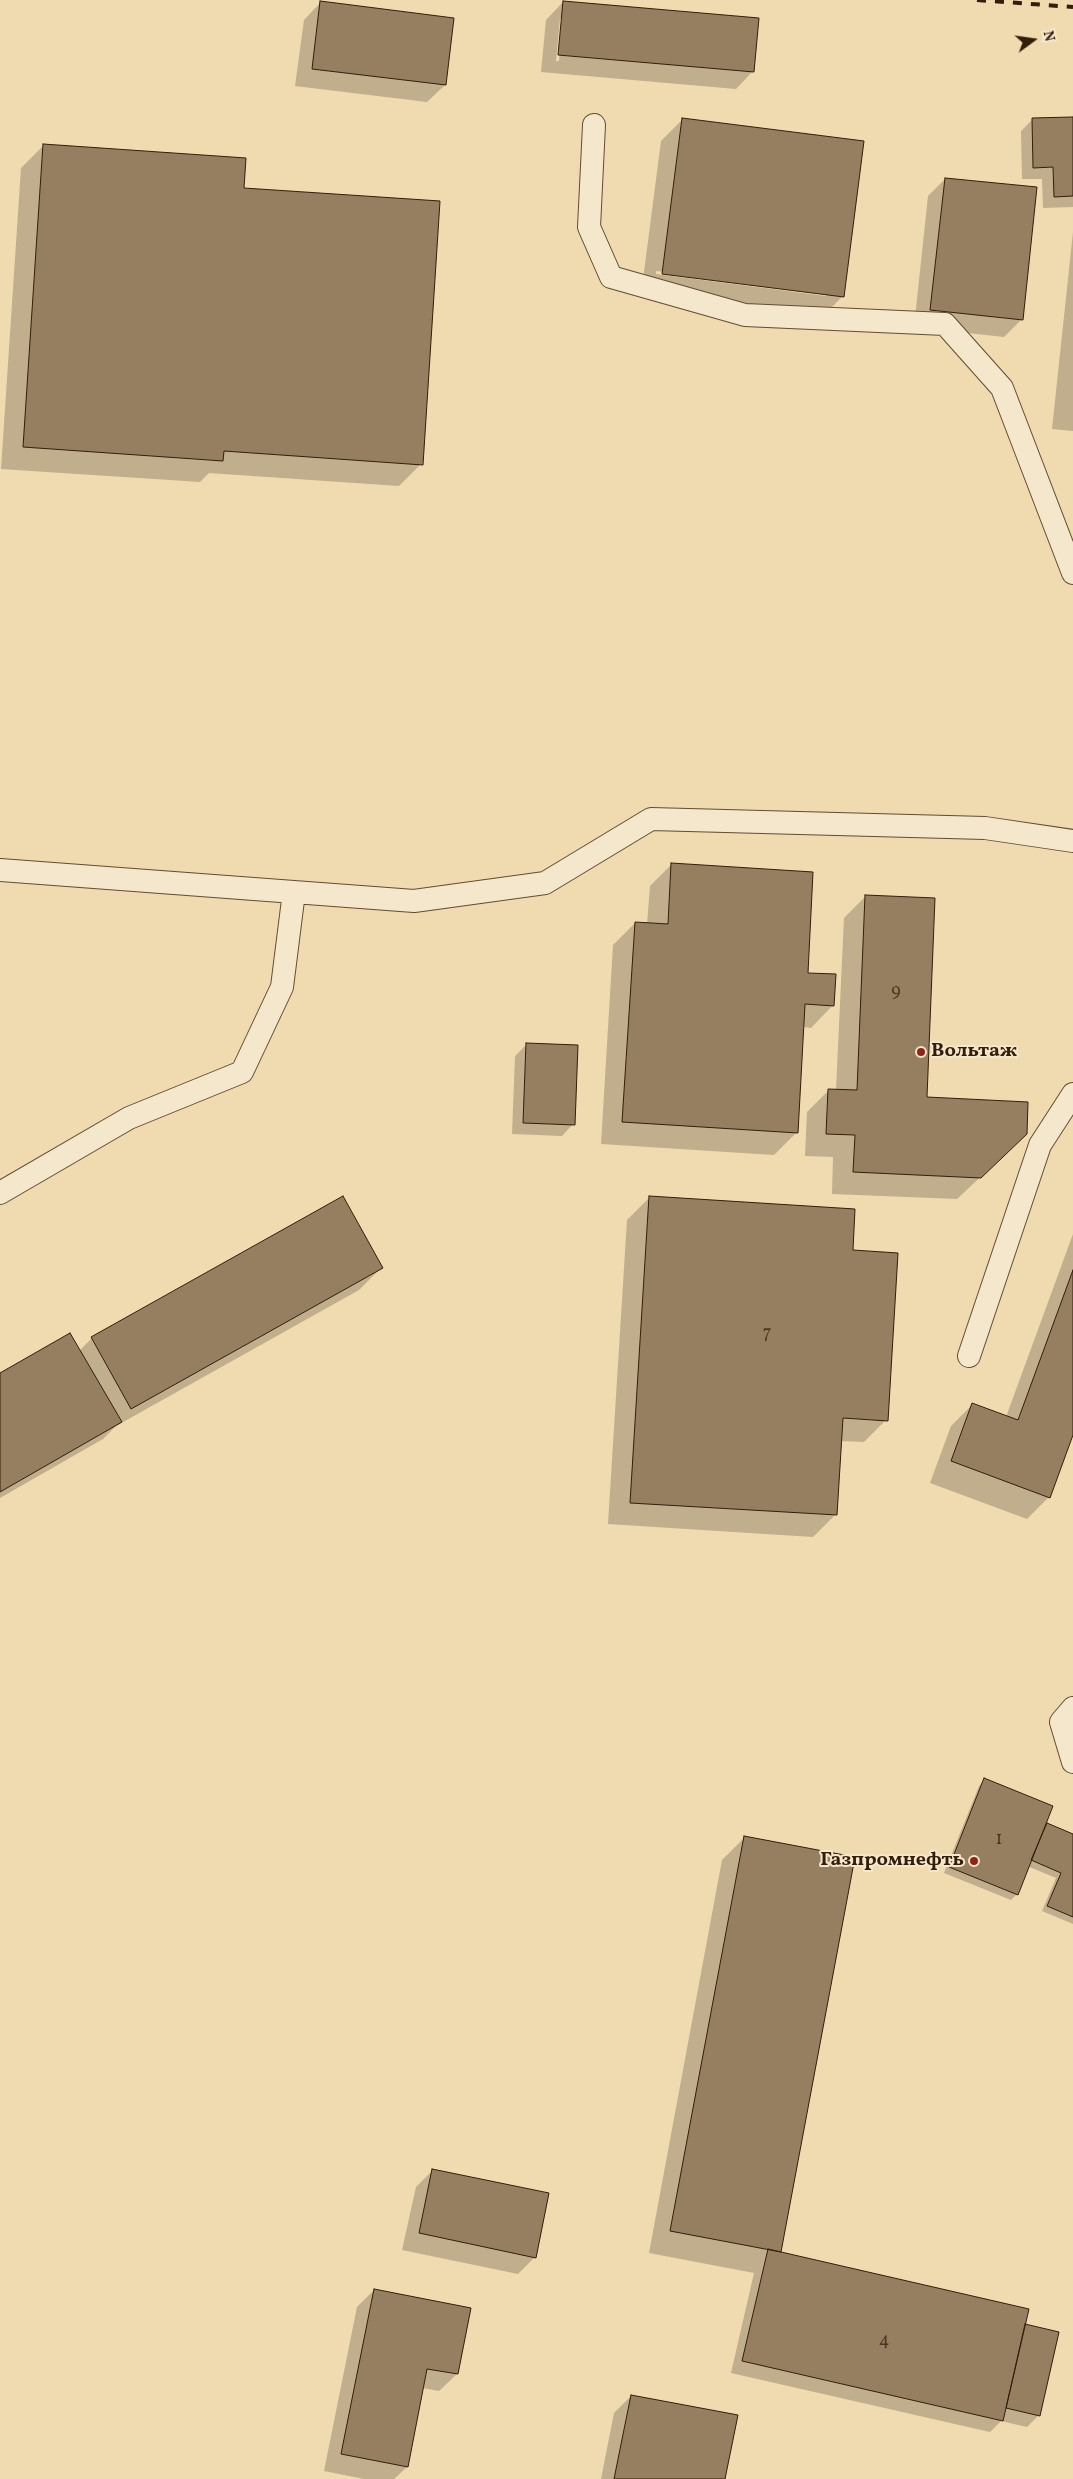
<!DOCTYPE html>
<html>
<head>
<meta charset="utf-8">
<style>
	body { margin:0 }
	#map { position:relative; width:1073px; height:2479px; overflow:hidden; background:#f0daaf; font-family:Vollkorn,serif }
	canvas { display:block }
	.north { position:absolute; left:1008px; top:15px; width:50px; height:50px; -webkit-text-stroke:4px #f5e7cb; paint-order:stroke; rotate:76deg; font-size:14px; font-weight:700; line-height:20px; text-align:center; color:#331d0b }
	.north::after { content:''; display:block; margin:auto; width:18px; height:22px; background:#331d0b; clip-path:polygon(50% 0,100% 100%,50% 72%,0 100%) }
</style>
</head>
<body>
<div id="map">
<canvas width="1073" height="2479"></canvas>
<div class="north">N</div>
</div>
<script>
const ctx = document.querySelector('canvas').getContext('2d');
ctx.lineJoin = 'round';
function fill(path, color) {
  ctx.fillStyle = color;
  ctx.fill(path, 'evenodd');
}
function poly(rows) {
  const path = new Path2D();
  for (const r of rows) {
    path.moveTo(r[0], r[1]);
    for (let i = 2; i < r.length; i += 2) path.lineTo(r[i], r[i + 1]);
  }
  return path;
}
function trace(path, color, width, dash) {
  ctx.strokeStyle = color;
  ctx.lineWidth = width;
  ctx.lineCap = dash ? 'butt' : 'round';
  ctx.setLineDash(dash || []);
  ctx.stroke(path);
}
function write(font, color, halo, rows, align = 'center') {
  ctx.font = font + ' Vollkorn,serif';
  ctx.lineWidth = 4;
  ctx.setLineDash([]);
  ctx.textBaseline = 'middle';
  ctx.strokeStyle = halo;
  ctx.fillStyle = color;
  for (const [text, x, y, turn = 0] of rows) {
    ctx.save();
    ctx.translate(x, y);
    ctx.rotate((+turn || 0) * Math.PI / 180);
    ctx.textAlign = isNaN(turn) ? turn : align;
    if (halo) ctx.strokeText(text, 0, 0);
    ctx.fillText(text, 0, 0);
    ctx.restore();
  }
}
fill(poly([
	[321,2,452,19,445,85,427,102,295,86,304,20],
	[563,2,753,71,736,89,541,72,546,20],
	[560,19,562,19,559,61,556,61],
	[1073,118,1073,207,1043,208,1042,179,1022,179,1021,131,1033,119],
	[683,119,843,296,821,318,641,295,661,141],
	[656,271,826,293,826,296,656,274],
	[43,146,243,189,421,464,399,486,209,473,200,482,1,469,21,168],
	[945,179,1021,320,1004,337,914,327,928,196],
	[1073,232,1073,431,1052,429],
	[672,864,806,974,833,1005,811,1028,803,1027,796,1133,774,1155,601,1144,613,945,635,923,647,924,650,886],
	[866,896,925,1098,1003,1156,957,1199,832,1194,833,1157,805,1156,807,1112,829,1090,836,1090,844,918],
	[526,1045,573,1124,562,1136,512,1134,515,1056],
	[649,1198,851,1252,886,1420,864,1442,840,1441,835,1515,813,1537,608,1524,627,1220],
	[1073,1234,1073,1431,1049,1497,1027,1519,930,1483,951,1426,973,1404,1006,1417],
	[381,1268,359,1290,116,1426,103,1439,0,1498,0,1374,79,1351,92,1338],
	[985,1780,1045,1824,1073,1835,1073,1924,1042,1911,1056,1878,1027,1866,1017,1894,1011,1900,944,1873,979,1786],
	[744,1838,778,2253,1024,2325,1039,2415,1027,2427,1001,2421,990,2432,731,2373,754,2273,649,2253,722,1860],
	[433,2170,535,2257,518,2274,402,2250,416,2187],
	[374,2290,470,2309,457,2374,439,2391,422,2388,407,2467,394,2479,364,2479,324,2471,357,2307],
	[631,2396,724,2479,601,2479,614,2413]
]), '#0003');
const building = poly([
	[320,1,454,18,446,85,312,69,320,1],
	[563,1,759,18,754,72,558,55,563,1],
	[1073,117,1073,196,1054,197,1053,167,1033,168,1032,118,1073,117],
	[682,118,864,141,844,297,662,274,682,118],
	[43,144,246,158,244,188,440,201,423,465,224,451,223,461,23,447,43,144],
	[945,178,1037,187,1023,320,930,310,945,178],
	[671,863,813,872,808,973,836,974,834,1006,805,1004,798,1133,622,1122,635,922,668,924,671,863],
	[865,895,935,898,927,1097,1028,1102,1027,1134,981,1178,853,1172,855,1135,826,1134,828,1089,857,1090,865,895],
	[526,1043,578,1045,575,1125,523,1123,526,1043],
	[343,1196,383,1268,131,1409,91,1337,343,1196],
	[649,1196,855,1209,853,1250,898,1253,888,1421,843,1418,837,1515,630,1503,649,1196],
	[1073,1270,1073,1435,1050,1498,951,1461,972,1403,1018,1420,1073,1270],
	[70,1333,122,1422,0,1492,0,1373,70,1333],
	[984,1778,1053,1806,1018,1895,949,1867,984,1778],
	[1047,1823,1073,1834,1073,1917,1047,1906,1061,1873,1031,1860,1047,1823],
	[744,1836,855,1857,781,2252,670,2231,744,1836],
	[432,2169,549,2193,536,2258,419,2233,432,2169],
	[768,2249,1029,2309,1003,2421,742,2361,768,2249],
	[374,2289,471,2308,458,2374,427,2369,408,2467,341,2454,374,2289],
	[1025,2324,1059,2332,1040,2416,1006,2408,1025,2324],
	[631,2395,738,2415,725,2479,614,2479,631,2395]
]);
fill(building, '#957f60');
trace(building, '#331d0b', 1);
const lane = poly([
	[594,125,589,227,611,277,745,315,945,324,1002,388,1073,573],
	[0,870,414,901,545,883,651,819,985,828,1073,841],
	[0,1193,129,1118,242,1072,282,987,294,892],
	[969,1356,1040,1145,1073,1094],
	[1073,1708,1061,1722,1073,1762]
]);
trace(lane, '#624c34', 24);
trace(lane, '#f5e7cb', 22);
trace(poly([
	[977,0,1073,7]
]), '#331d0b', 4, [9, 9]);
for (const [x, y, r, color] of [
	[921,1052,5,"#8f2418"],
	[974,1861,5,"#8f2418"]
]) {
  const dot = new Path2D();
  dot.arc(x, y, r, 0, 2 * Math.PI);
  ctx.fillStyle = color;
  ctx.fill(dot);
  trace(dot, '#f5e7cb', 2);
}
write('18px', '#4c3620', null, [
	["9",896,993],
	["7",767,1335],
	["1",999,1841],
	["4",884,2342]
]);
write('bold 20px', '#331d0b', '#f5e7cb', [
	["Вольтаж",931,1052],
	["Газпромнефть",964,1861,"right"]
], 'left');
</script>
</body>
</html>
